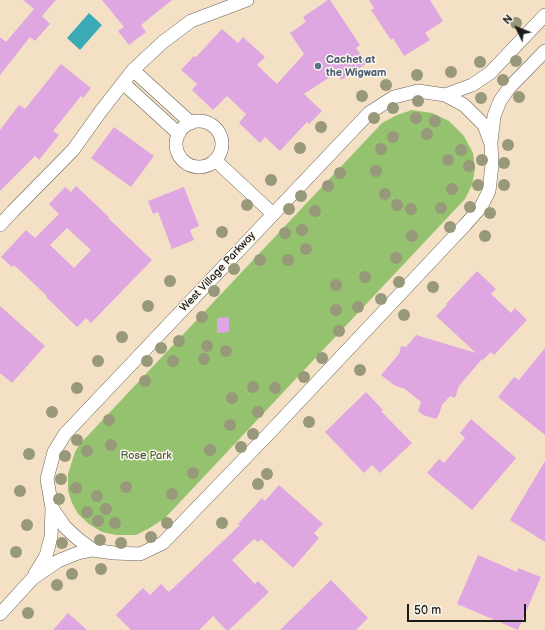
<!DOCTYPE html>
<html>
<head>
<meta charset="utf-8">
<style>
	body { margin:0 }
	#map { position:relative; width:545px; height:630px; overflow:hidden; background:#f4e0c5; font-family:"Balsamiq Sans",sans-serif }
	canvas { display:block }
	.north { position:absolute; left:497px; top:8px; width:40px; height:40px; -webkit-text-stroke:3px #fbf7ec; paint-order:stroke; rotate:313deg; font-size:11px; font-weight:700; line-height:16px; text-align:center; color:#1c1c1c }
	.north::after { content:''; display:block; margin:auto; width:14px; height:18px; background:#1c1c1c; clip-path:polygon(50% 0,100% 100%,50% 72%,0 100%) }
	.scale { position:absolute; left:407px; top:604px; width:119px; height:18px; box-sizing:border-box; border:2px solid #1c1c1c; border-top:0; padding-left:5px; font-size:12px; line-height:14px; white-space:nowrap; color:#1c1c1c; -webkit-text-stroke:3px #fbf7ec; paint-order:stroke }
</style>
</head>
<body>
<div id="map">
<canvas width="545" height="630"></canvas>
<div class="north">N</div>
<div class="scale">50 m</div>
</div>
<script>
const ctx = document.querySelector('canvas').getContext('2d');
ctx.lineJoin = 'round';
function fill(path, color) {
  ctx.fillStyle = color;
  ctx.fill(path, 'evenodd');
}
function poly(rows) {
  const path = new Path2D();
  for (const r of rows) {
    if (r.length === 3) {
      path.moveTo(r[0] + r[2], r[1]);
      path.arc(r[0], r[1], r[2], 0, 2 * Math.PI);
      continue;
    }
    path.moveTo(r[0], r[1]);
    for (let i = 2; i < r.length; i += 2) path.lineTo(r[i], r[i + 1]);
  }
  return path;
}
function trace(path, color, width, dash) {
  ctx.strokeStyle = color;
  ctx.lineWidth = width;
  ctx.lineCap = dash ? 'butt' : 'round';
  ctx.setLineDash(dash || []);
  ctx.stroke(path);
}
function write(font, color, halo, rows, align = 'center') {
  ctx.font = font + ' "Balsamiq Sans",sans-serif';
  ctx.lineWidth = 3;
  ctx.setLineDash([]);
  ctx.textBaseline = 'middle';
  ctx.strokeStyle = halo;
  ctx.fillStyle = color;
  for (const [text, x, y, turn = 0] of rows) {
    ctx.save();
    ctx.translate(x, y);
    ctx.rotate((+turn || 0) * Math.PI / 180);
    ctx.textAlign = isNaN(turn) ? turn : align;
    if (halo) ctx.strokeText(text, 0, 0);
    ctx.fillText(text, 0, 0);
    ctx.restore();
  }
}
fill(poly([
	[412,110,432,113,449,121,464,136,473,153,475,169,472,185,465,199,165,518,148,529,136,535,116,535,102,532,89,524,78,514,72,503,68,491,68,474,75,452,79,445,382,123,397,115]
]), '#95c26f');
fill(poly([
	[89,13,102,25,80,50,67,38]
]), '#3aabb6');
fill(poly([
	[23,0,56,0,42,16,50,24,35,41,30,37,0,75,0,37,6,42,34,9],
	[102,0,172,0,141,25,146,32,129,45,118,31,124,27],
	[328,0,330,0,360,45,356,48,367,63,341,80,336,73,304,94,322,111,309,124,307,122,280,151,265,137,260,143,239,123,246,114,227,96,213,110,192,90,197,84,181,70,194,56,196,57,222,29,238,43,243,37,265,57,257,65,277,84,304,54,290,33,306,22,303,17],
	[369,0,430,0,443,21,425,33,430,40,404,56,393,38,391,40,371,10,374,8],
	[61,64,91,88,83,98,81,96,53,131,59,135,39,160,35,156,0,191,0,130,19,105,25,109],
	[114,127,154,156,131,187,91,158],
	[76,186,109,217,108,218,152,260,91,323,86,318,77,327,46,297,47,296,14,265,12,267,1,257,26,230,35,238,59,214,49,204,65,187,71,192],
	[67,228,91,250,74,268,50,245],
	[184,187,199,226,190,230,194,240,172,249,158,212,153,214,148,201],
	[477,271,496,289,491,294,511,313,515,308,527,320,494,355,491,352,483,360,482,359,459,386,455,398,450,396,442,405,439,414,436,419,423,415,418,411,421,402,405,389,394,385,381,375,399,354,401,346,406,347,416,335,476,353,436,316,447,305,446,304],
	[0,306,45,346,12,383,0,373],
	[229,317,229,332,217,333,217,318],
	[545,348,545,435,498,397,514,377,519,380],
	[366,392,383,410,381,411,412,443,380,473,372,465,364,473,325,432],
	[471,419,516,458,472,510,427,473,439,459,444,463,465,438,460,433],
	[545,461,545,542,510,520],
	[279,485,323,524,314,533,319,538,293,568,261,539,258,542,254,539,232,560,255,584,258,581,269,592,229,630,226,630,213,616,199,630,131,630,116,615,143,588,150,595,161,584,169,592,240,525,238,524,262,498,265,501],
	[478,555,517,572,518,568,541,577,518,630,457,604],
	[331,580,368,618,356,630,280,630],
	[68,613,87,630,53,630]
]), '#dfa7e1');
const minor = poly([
	[133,70,191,123],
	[123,83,179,134],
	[418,91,445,95,464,105,484,125,491,144,492,165,489,191,481,207,465,225,275,427,163,543,140,554,114,553,93,550,78,539,65,527,52,508,47,479,54,452,65,434,369,113,394,97,418,91],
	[445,95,472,85,490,73,545,15],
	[199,144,23],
	[491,142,494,116,500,101,509,88,545,51],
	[215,160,273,214],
	[0,225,13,211,73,150,101,111,133,70,163,42,191,21,247,0],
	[35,574,46,556,51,537,52,508],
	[0,614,33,578,58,561,78,553,93,550]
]);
trace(minor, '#686157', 14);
trace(minor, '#fff', 13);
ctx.fillStyle = '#98987a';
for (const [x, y] of [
	[516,23],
	[516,61],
	[480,62],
	[451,72],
	[417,75],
	[503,80],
	[386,85],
	[362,96],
	[519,97],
	[481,98],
	[418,101],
	[393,108],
	[374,118],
	[416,118],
	[435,121],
	[321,127],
	[427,134],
	[393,137],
	[508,145],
	[300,148],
	[381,149],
	[461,150],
	[448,160],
	[482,160],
	[504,163],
	[469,166],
	[376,171],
	[340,173],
	[271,180],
	[478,185],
	[504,185],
	[328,186],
	[452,189],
	[385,194],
	[301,196],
	[247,205],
	[397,205],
	[470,207],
	[441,208],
	[289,209],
	[411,209],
	[315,211],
	[490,213],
	[450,227],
	[302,230],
	[222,232],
	[285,233],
	[412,236],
	[485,236],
	[306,249],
	[396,258],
	[260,260],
	[288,260],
	[234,269],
	[365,277],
	[170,281],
	[399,282],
	[336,285],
	[433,287],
	[214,291],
	[381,299],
	[148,306],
	[358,307],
	[336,310],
	[404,315],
	[202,317],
	[339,331],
	[122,337],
	[179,341],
	[207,346],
	[161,348],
	[226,351],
	[322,358],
	[204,359],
	[98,361],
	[147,361],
	[173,361],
	[360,370],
	[304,377],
	[145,381],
	[253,387],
	[77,388],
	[275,388],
	[232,398],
	[52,412],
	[258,412],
	[109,420],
	[309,422],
	[230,425],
	[253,434],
	[77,440],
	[111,445],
	[241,447],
	[210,450],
	[87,451],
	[29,454],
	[65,456],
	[193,473],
	[267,474],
	[61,479],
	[258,484],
	[126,487],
	[76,488],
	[20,491],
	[172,494],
	[97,496],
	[59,499],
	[106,509],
	[87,512],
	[98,521],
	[115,523],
	[167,523],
	[222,523],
	[27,525],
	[151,537],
	[100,540],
	[62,543],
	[121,543],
	[16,552],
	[101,569],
	[72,574],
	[57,585],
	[28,613]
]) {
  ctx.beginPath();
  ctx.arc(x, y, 6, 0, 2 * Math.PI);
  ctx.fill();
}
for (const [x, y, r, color] of [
	[318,66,4,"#5c6f8a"]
]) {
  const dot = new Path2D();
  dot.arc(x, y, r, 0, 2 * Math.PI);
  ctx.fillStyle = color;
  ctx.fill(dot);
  trace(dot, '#fbf7ec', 1.5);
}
write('bold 11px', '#4e5e75', '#fbf7ec', [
	["Cachet at",326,60],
	["the Wigwam",326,73]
], 'left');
write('11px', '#1c1c1c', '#fbf7ec', [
	["West Village Parkway",218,272,-47]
]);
write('11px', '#4c5e3d', '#fbf7ec', [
	["Rose Park",146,456]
]);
</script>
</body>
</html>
